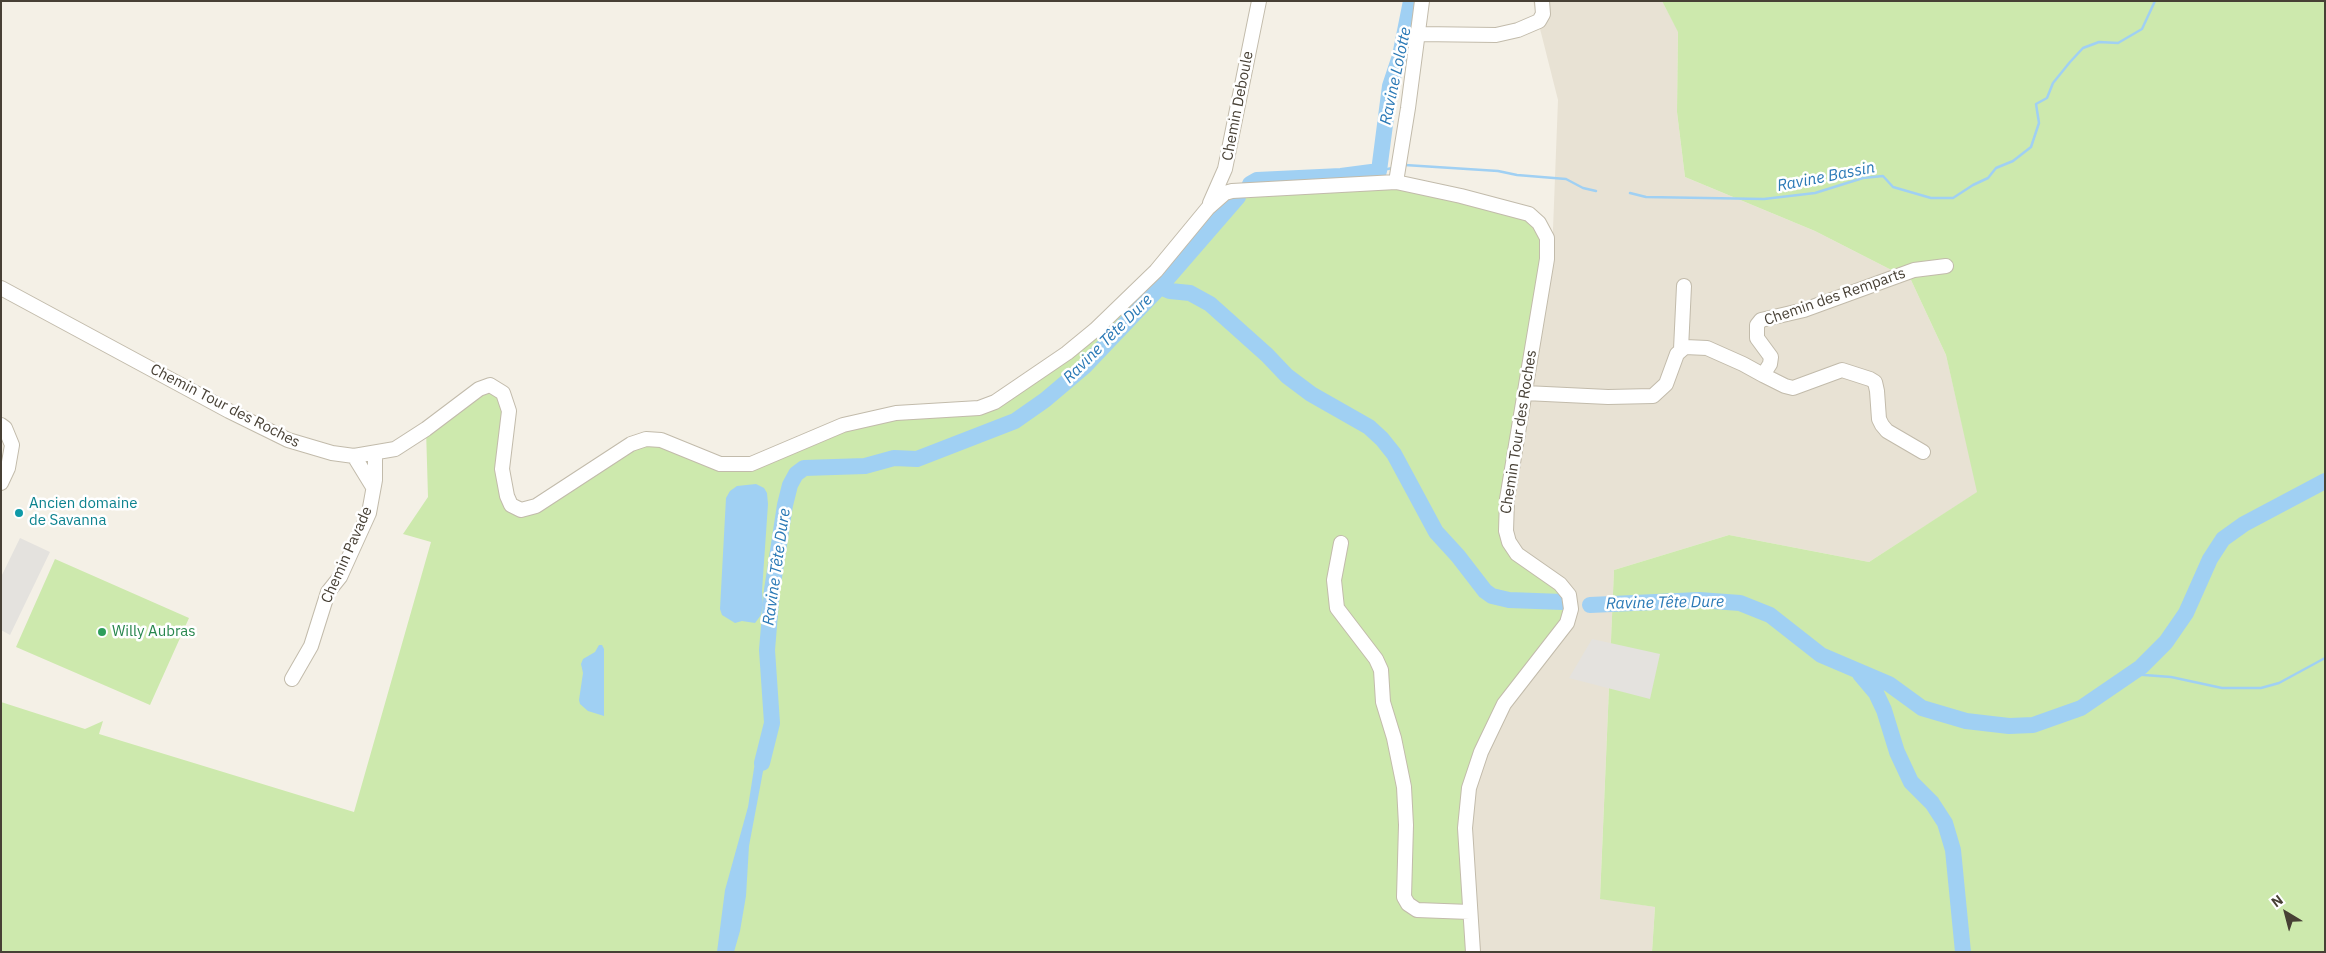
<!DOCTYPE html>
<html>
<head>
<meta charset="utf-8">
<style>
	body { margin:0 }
	#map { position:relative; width:2326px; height:953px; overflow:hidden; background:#f4f0e6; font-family:"IBM Plex Sans",sans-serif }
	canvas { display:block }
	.frame { position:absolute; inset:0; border:2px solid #474035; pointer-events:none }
	.north { position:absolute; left:2261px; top:888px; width:50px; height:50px; -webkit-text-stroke:4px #fff; paint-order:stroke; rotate:323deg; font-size:14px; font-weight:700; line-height:20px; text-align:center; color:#474035 }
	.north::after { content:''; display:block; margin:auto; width:18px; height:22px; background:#474035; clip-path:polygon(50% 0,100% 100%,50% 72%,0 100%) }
</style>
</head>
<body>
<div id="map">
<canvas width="2326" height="953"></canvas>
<div class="frame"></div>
<div class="north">N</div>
</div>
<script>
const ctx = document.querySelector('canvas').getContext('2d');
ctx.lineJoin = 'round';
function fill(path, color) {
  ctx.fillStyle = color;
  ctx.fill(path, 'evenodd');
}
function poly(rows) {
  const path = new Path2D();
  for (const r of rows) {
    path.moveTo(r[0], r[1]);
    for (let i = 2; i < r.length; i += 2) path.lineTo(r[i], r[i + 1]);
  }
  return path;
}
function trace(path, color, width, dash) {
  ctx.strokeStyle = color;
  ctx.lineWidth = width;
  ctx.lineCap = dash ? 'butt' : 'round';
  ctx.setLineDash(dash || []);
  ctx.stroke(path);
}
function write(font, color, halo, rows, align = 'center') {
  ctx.font = font + ' "IBM Plex Sans",sans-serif';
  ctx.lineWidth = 5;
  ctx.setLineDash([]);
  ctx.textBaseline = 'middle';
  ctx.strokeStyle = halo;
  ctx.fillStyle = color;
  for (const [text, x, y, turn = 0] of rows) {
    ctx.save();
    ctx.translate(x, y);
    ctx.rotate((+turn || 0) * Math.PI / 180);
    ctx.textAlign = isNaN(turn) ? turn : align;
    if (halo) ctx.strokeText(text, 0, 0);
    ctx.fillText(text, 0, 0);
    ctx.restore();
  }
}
fill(poly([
	[1533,1,1662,1,1678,31,1677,112,1685,177,1815,231,1911,280,1946,355,1978,492,1869,562,1729,535,1614,570,1600,898,1655,907,1652,952,1473,952,1465,828,1517,554,1506,531,1552,255,1558,100]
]), '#e8e2d4');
fill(poly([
	[1662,1,2325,1,2325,952,1652,952,1655,907,1600,899,1614,570,1729,535,1869,562,1977,492,1946,355,1911,280,1815,231,1685,177,1677,112,1678,32],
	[1396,182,1529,214,1547,238,1525,393,1509,542,1560,584,1571,609,1504,704,1469,788,1473,952,1,952,1,702,85,729,103,721,99,734,354,812,431,542,403,534,428,497,426,429,479,389,503,393,502,469,521,510,646,439,720,464,751,464,843,425,979,408,1067,353,1225,193],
	[55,559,189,618,150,705,16,647]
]), '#cde9ad');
fill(poly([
	[20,538,50,552,10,635,1,630,1,577],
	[1592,639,1660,654,1650,699,1569,678]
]), '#e4e2de');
fill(poly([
	[756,484,764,488,767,493,768,504,762,591,763,605,761,615,755,623,742,621,735,623,722,615,720,609,726,498,730,491,737,486],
	[599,645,602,645,604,649,604,716,588,711,580,704,579,700,583,673,581,664,583,659,595,652],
	[768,743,771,749,764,766,749,846,746,896,740,931,734,952,717,952,725,890,748,807,755,762,758,754]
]), '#a0d0f3');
trace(poly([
	[1405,165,1498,171,1517,175,1566,179,1583,188,1596,191],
	[1379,171,1392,168],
	[1630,193,1646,197,1764,199,1815,193,1863,178,1883,176,1893,187,1931,198,1953,198,1973,185,1988,178,1996,168,2013,161,2031,147,2039,123,2036,104,2047,98,2053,83,2070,62,2083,48,2099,42,2118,43,2142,29,2155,1],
	[2131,674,2171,677,2222,688,2261,688,2279,683,2325,658]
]), '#a0d0f3', 2.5);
trace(poly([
	[1250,184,1257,180,1341,176,1379,171,1390,86,1400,56,1411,1],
	[1160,287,1170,291,1190,293,1210,304,1267,355,1287,376,1311,394,1369,427,1382,439,1394,454,1436,532,1458,556,1485,591,1492,596,1509,600,1563,602],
	[1590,605,1699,600,1740,603,1770,615,1821,655,1889,684,1922,708,1966,721,2009,726,2033,725,2081,708,2141,667,2166,642,2186,613,2210,559,2223,539,2244,524,2325,481],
	[1860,674,1876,693,1884,710,1897,752,1911,782,1932,803,1945,823,1953,850,1963,952],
	[762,763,772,723,767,650,772,590,785,505,790,485,796,474,804,468,865,466,894,458,917,459,1015,421,1045,400,1084,367,1160,287,1238,197]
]), '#a0d0f3', 16);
const minor = poly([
	[1419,34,1496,35,1518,30,1539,21,1543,14,1542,1],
	[1396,182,1408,108,1422,1],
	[1210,203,1225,169,1259,1],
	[1,288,229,411,288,440,332,453,354,456,395,449,426,429,479,389,490,385,503,393,509,411,502,469,507,496,511,505,521,510,536,506,631,444,646,439,661,440,720,464,751,464,843,425,896,413,979,408,995,402,1067,353,1095,330,1156,271,1208,208,1225,193,1232,191,1396,182,1461,196,1529,214,1539,223,1547,238,1547,259,1507,499,1506,531,1509,542,1517,554,1560,584,1569,595,1571,609,1567,623,1504,704,1481,752,1469,788,1465,828,1473,952],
	[1681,349,1684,286],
	[1763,375,1785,386,1793,388,1842,370,1870,379,1875,382,1877,391,1879,419,1882,425,1887,431,1923,452],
	[1525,393,1608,397,1653,396,1666,384,1677,354,1685,347,1707,348,1743,364,1763,375,1770,364,1771,357,1757,338,1757,325,1761,320,1804,310,1914,270,1946,266],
	[1,425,5,428,12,445,8,468,1,483],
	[354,456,373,487],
	[1341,543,1334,580,1337,608,1376,659,1381,670,1383,702,1394,738,1404,787,1406,825,1404,897,1408,904,1417,910,1470,912],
	[292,679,311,646,328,592,340,577,369,513,375,480,375,454]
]);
trace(minor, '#c2bbab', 16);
trace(minor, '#fff', 14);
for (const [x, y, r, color] of [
	[19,513,5,"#0f9aa8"],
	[102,632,5,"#2e9e5b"]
]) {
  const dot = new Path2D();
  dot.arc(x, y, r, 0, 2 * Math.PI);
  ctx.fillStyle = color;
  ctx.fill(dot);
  trace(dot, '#fff', 2);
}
write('15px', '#474035', '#fff', [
	["Chemin Deboule",1238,106,-79],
	["Chemin des Remparts",1835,297,-19],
	["Chemin Tour des Roches",225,406,27],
	["Chemin Tour des Roches",1519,432,-81],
	["Chemin Pavade",347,555,-66]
]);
write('15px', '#0d838f', '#fff', [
	["Ancien domaine",29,504],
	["de Savanna",29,521]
], 'left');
write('15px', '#27864d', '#fff', [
	["Willy Aubras",112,632]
], 'left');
write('italic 16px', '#2a79b6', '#fff', [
	["Ravine Lolotte",1396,76,-78],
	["Ravine Bassin",1826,177,-11],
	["Ravine Tête Dure",1108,339,-45],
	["Ravine Tête Dure",777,567,-82],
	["Ravine Tête Dure",1665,603,-1]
]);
</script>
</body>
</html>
